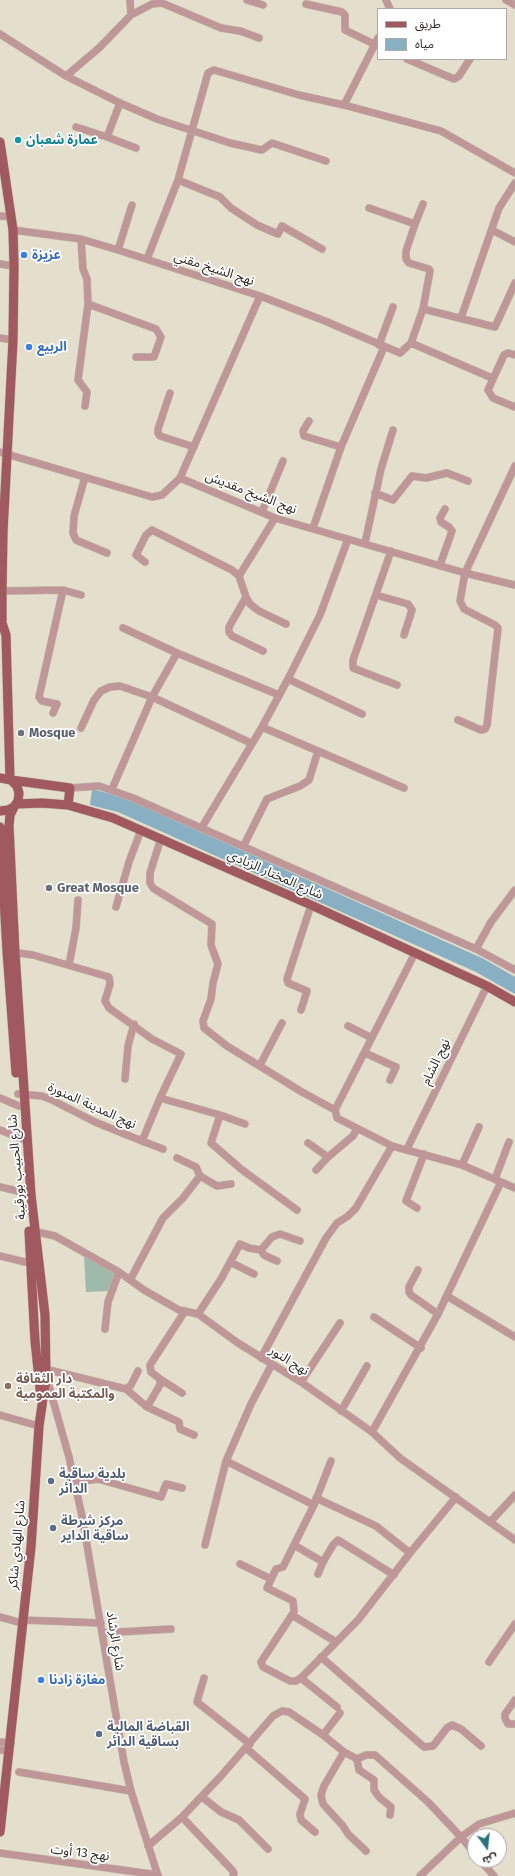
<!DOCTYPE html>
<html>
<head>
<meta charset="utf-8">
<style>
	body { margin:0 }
	#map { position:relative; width:515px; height:1876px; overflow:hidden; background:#e4decc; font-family:"Fira Sans","Noto Sans Arabic",sans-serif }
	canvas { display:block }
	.legend { position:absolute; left:377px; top:8px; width:130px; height:52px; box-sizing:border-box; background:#fff; border:1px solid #abaaa7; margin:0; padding:5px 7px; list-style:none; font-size:12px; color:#2d2b24 }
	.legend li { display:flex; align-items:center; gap:8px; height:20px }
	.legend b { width:20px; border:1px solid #abaaa7 }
	.north { position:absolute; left:467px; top:1828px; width:40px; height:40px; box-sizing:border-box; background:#fff; border:1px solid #abaaa7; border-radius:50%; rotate:165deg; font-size:11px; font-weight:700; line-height:16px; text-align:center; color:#2d2b24 }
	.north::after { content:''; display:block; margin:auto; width:14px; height:18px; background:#2b727e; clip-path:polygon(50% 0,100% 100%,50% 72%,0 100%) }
</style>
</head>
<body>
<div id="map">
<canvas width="515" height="1876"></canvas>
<ul class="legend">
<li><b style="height:5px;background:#a0595e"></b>طريق</li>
<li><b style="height:11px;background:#89afc3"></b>مياه</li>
</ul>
<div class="north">ش</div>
</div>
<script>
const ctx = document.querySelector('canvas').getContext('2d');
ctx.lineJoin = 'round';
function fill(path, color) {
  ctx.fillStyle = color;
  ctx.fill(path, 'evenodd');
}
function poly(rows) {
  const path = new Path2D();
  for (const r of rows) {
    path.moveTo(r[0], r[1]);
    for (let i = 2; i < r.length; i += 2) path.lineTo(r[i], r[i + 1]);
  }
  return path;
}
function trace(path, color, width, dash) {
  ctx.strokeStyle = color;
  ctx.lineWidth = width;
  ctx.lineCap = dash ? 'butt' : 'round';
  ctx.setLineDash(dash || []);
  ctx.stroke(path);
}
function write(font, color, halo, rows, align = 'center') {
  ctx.font = font + ' "Fira Sans","Noto Sans Arabic",sans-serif';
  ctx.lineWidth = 3.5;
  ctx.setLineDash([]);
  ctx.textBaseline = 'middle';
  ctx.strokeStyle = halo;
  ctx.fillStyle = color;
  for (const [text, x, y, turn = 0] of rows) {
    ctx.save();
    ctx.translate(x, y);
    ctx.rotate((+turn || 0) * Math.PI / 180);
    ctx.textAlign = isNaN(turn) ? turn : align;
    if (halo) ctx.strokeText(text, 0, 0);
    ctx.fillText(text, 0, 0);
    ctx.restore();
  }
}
fill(poly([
	[84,1255,115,1273,108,1291,86,1292]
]), '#9fb9ab');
fill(poly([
	[92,789,123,797,484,959,515,977,515,994,476,972,207,852,118,812,90,805]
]), '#89afc3');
const minor = poly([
	[247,0,263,5],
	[386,0,390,9],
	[506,0,515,5],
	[306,4,342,12,345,15,345,30,378,46],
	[131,15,152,4,162,3,221,28,240,31,259,38],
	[0,34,66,76,120,103,157,119,230,143,262,150,272,143,326,161],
	[407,59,454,79,459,76,470,59],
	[66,76,99,48,131,15,130,0],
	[344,105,378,38],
	[76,127,107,137,120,103],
	[107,137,136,148],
	[178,180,220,197,231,208,257,225,278,234,282,226,322,249],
	[0,216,12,217],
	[415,224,423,204],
	[13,230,81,239,118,250,260,296,325,321,400,353,411,343,423,309,430,271,429,269,409,263,406,259,406,251,415,224,369,208],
	[492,230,515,242],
	[81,239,83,269,87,279,88,304,78,380,87,392,85,406],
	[118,250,132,205],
	[147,259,178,180,208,73,214,70,299,95,344,105,441,131,515,173],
	[0,264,14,266],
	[88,304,156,329,161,337,154,357,136,357],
	[423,309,495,327,515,283],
	[461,318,499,208,515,183],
	[0,338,13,340],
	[411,343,492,378],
	[379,345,393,307],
	[515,355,508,353,504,355,488,390,493,398,515,407],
	[170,393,158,429,158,433,160,436,194,447],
	[309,421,303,431,304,436,341,447],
	[0,452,152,497,162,495,180,478,275,518,465,573,515,585],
	[85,477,74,516,73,533,76,540,107,553],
	[180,478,260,296],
	[375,493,393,500,412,476,426,478,447,473,468,481],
	[262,512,283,461],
	[313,528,341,447,384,347],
	[365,543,381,469,393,430],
	[391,551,353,660,353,668,397,685],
	[145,562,136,555,146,535,152,530,232,570,239,576,275,518],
	[440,565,452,531,449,527,441,522,440,518,445,509],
	[239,576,246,597,229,627,229,632,232,636,263,651],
	[2,591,63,590,81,595],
	[376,595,408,604,412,610,404,635],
	[246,597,250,604,259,611,286,624],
	[123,628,177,653,279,695],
	[288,679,362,714],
	[53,713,57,704,42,701,39,697,63,590],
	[458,720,481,730,485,729,487,725,498,628,495,625,464,609,460,601,465,573,515,466],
	[262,727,404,788],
	[81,728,94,700,101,691,110,687,120,686,152,697,251,743],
	[70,788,99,786,133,798,476,949,515,970],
	[112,789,152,697,177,653],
	[202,827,262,727,288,679,320,615,348,539],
	[161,838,150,873,150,883,153,888,161,893,212,924,211,945,218,964,213,983,211,999,203,1021,204,1028,227,1046,302,1092,335,1110],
	[244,845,267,799,300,786,309,780,318,751],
	[116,907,129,862,141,830],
	[476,949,491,922,515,890],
	[11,952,33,955,109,977,110,984,105,1001,109,1008,152,1039,181,1054,160,1098],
	[415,953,335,1110,337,1118,392,1146,462,1165,515,1188],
	[69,965,76,928,78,900],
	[301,1010,307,991,288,983,287,979,311,905],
	[348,1026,372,1038],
	[365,1053,396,1067,390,1080],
	[260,1065,282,1023],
	[125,1079,128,1046,134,1024],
	[18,1094,42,1096,50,1099,95,1122,142,1141,160,1098,220,1115,211,1143,241,1169,297,1210],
	[0,1098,19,1106],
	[220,1115,245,1124],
	[0,1130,22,1139],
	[142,1141,163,1149],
	[308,1143,328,1157],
	[407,1149,487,986],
	[177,1158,196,1167,200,1176],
	[462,1165,479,1127],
	[316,1170,328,1157,353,1136,357,1129],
	[495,1179,509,1142],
	[0,1187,26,1193],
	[417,1208,406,1201,424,1154],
	[32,1231,55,1236,119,1272,144,1290,179,1310,198,1314,238,1343,301,1382,372,1432,400,1458,515,1540],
	[261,1250,264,1255,277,1261],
	[0,1256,25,1262,32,1261],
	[230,1262,254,1274],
	[418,1270,409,1287,409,1292,411,1295,438,1314],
	[130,1280,163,1218,183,1198,200,1176,217,1186,231,1184],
	[447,1296,515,1337],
	[185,1311,150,1365,151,1372,160,1379,160,1385,147,1407,179,1422,180,1429,194,1435],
	[198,1314,221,1279,240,1244,249,1248,261,1250,272,1237,280,1234,300,1241],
	[374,1317,421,1348],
	[105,1329,108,1302,119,1272],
	[261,1358,326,1238,337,1223,348,1216,356,1208,392,1146],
	[45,1369,126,1389,147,1407],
	[47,1379,69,1457,82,1516,124,1762,131,1791,158,1876],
	[160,1379,182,1393],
	[301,1382,340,1323],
	[126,1389,131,1385,138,1371],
	[341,1411,367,1366],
	[0,1415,39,1426],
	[372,1432,438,1314,501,1182],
	[226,1461,314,1505],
	[75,1482,98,1479,161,1497,166,1484,182,1488],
	[316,1498,376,1526,410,1553],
	[490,1522,515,1495],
	[205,1545,226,1461,251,1404,272,1364],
	[294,1545,323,1562,333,1545,338,1540,394,1575],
	[240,1564,271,1579],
	[318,1574,323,1562],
	[292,1615,294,1611,293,1601,267,1588,276,1569,283,1567,314,1505,331,1461],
	[0,1617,22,1623],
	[22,1620,101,1623],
	[102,1633,171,1629],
	[336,1642,292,1615,261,1662,263,1667,290,1681,296,1681,301,1678,358,1620,410,1553,456,1497],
	[321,1657,424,1747,433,1746,447,1728,452,1725,461,1729,481,1746],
	[489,1662,515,1624],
	[204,1678,197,1702,250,1744],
	[301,1678,337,1707],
	[515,1700,505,1714,505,1718,508,1724,515,1724],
	[323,1735,340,1713],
	[0,1742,11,1743],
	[246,1748,305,1799,300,1814,301,1820,315,1832],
	[0,1750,10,1751],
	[344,1752,324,1786,321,1795,323,1804,343,1826,348,1834,366,1851],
	[357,1759,366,1755,375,1755,428,1802,461,1837,479,1824,515,1813],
	[19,1772,131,1791],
	[202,1797,221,1812,239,1820,268,1849],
	[182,1817,232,1870,234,1873,233,1876],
	[148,1846,182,1817,221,1776,273,1716,282,1711,289,1712,323,1735,344,1752,357,1759,359,1770,374,1780,374,1790,379,1797,391,1807,390,1815],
	[0,1853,158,1875],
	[480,1860,494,1876],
	[420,1876,461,1837,475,1854]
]);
const major = poly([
	[0,142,13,230,14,266,13,340,3,532,2,591,2,623,6,635,10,780],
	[0,778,11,780,17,786,19,793,18,801,14,807,8,810,0,811],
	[11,780,70,788,68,805],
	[16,804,42,803,68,805,113,818,311,905,487,986,515,1002],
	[0,827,7,951,16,1073],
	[29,1231,35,1341,41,1398],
	[0,1832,31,1547,39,1426,46,1377,45,1315,31,1195,15,953,9,826,10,815,14,807]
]);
trace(minor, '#bfbaaa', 8);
trace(major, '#bfbaaa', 10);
trace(minor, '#c09798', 7);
trace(major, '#a0595e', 9);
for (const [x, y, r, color] of [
	[18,140,4,"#0f9aa8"],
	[24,255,4,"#3f7fe0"],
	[29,347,4,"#3f7fe0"],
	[21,733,4,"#6b7280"],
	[49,888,4,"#6b7280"],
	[8,1386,4,"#8d6e63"],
	[51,1481,4,"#5c6f8a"],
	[53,1528,4,"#5c6f8a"],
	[41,1680,4,"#3f7fe0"],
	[99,1734,4,"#5c6f8a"]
]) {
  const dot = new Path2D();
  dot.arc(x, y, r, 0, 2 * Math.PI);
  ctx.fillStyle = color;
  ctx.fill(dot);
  trace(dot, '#fff', 1.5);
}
write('bold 13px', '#0d838f', '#fff', [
	["عمارة شعبان",26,140]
], 'left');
write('bold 13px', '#366cbe', '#fff', [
	["عزيزة",32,255],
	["الربيع",37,347],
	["مغازة زادنا",49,1680]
], 'left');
write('13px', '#2d2b24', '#fff', [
	["نهج الشيخ مقني",214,269,18],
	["نهج الشيخ مقديش",251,493,21],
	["شارع المختار الزيادي",275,875,24],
	["نهج الشام",436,1062,-64],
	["نهج المدينة المنورة",92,1106,24],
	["شارع الحبيب بورقيبة",17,1167,-95],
	["نهج النور",289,1361,32],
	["شارع الهادي شاكر",17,1545,-85],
	["شارع الرشاد",115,1641,81],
	["نهج 13 أوت",80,1853,7]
]);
write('bold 13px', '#5b616d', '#fff', [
	["Mosque",29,733],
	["Great Mosque",57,888]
], 'left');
write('bold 13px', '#785e54', '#fff', [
	["دار الثقافة",16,1379],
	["والمكتبة العمومية",16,1394]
], 'left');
write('bold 13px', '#4e5e75', '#fff', [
	["بلدية ساقية",59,1474],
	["الدائر",59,1489],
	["مركز شرطة",61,1521],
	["ساقية الداير",61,1536],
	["القباضة المالية",107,1727],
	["بساقية الدائر",107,1742]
], 'left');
</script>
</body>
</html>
